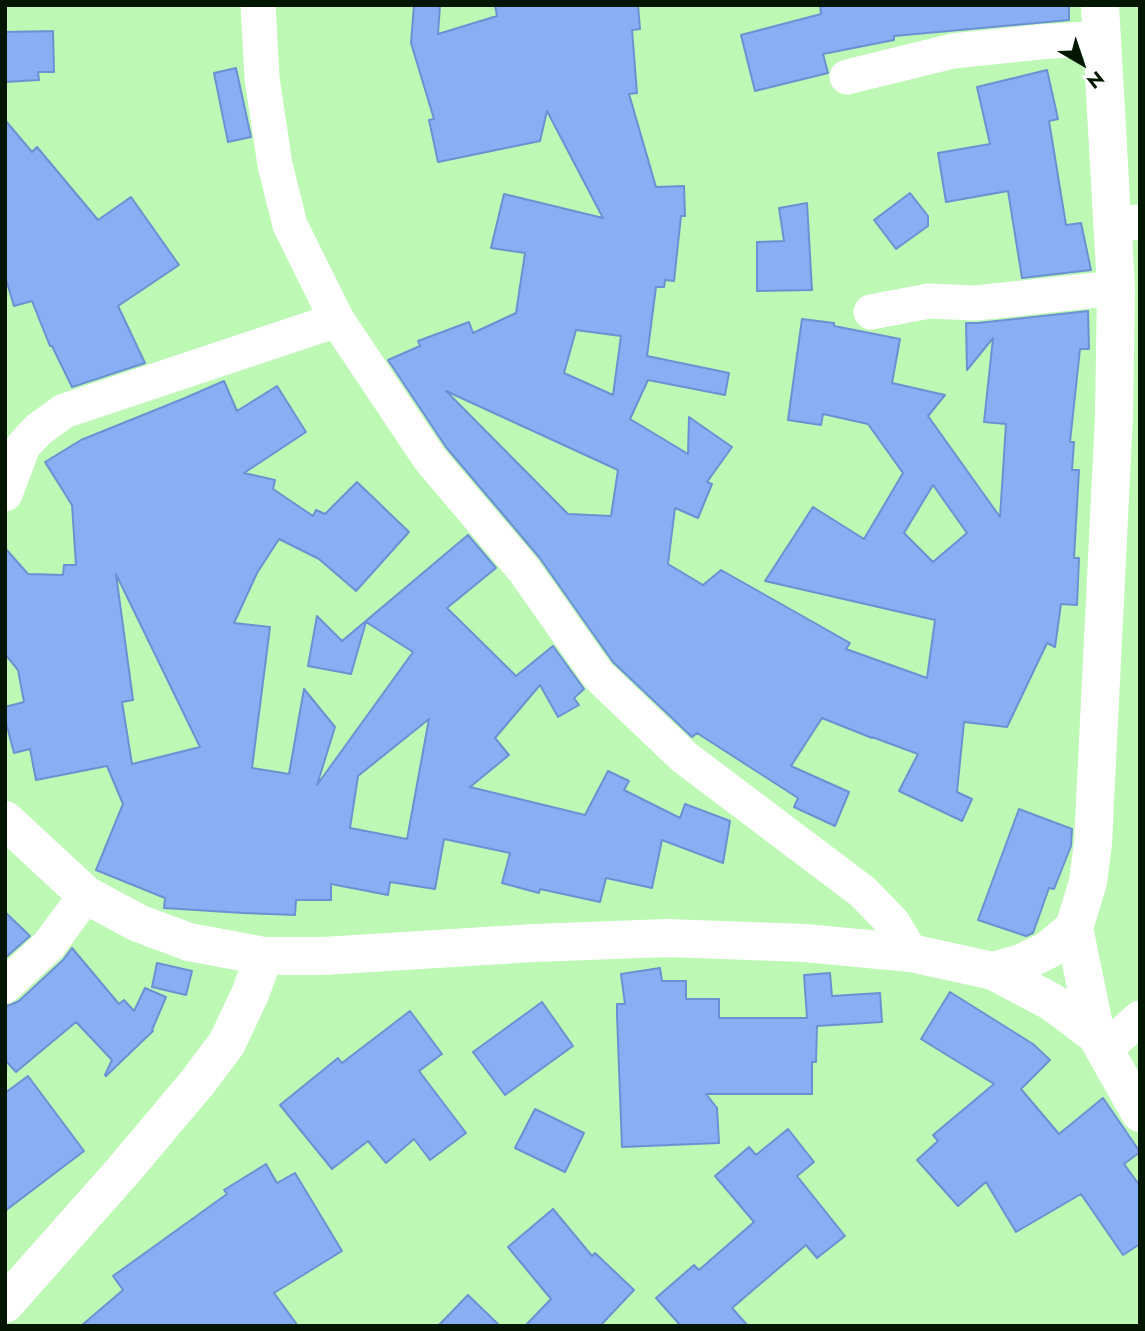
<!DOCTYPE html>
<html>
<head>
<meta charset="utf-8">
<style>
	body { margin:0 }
	#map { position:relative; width:1145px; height:1331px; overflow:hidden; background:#bdf8b5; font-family:Jost,sans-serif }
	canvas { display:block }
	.frame { position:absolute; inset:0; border:7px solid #021601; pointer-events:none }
	.north { position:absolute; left:1047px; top:28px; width:70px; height:70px; -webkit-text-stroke:5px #fff; paint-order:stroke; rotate:141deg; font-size:19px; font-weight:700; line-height:28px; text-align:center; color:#021601 }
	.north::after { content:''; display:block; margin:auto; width:24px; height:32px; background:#021601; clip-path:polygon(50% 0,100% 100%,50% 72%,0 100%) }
</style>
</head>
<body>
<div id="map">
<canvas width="1145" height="1331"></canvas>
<div class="frame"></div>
<div class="north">N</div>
</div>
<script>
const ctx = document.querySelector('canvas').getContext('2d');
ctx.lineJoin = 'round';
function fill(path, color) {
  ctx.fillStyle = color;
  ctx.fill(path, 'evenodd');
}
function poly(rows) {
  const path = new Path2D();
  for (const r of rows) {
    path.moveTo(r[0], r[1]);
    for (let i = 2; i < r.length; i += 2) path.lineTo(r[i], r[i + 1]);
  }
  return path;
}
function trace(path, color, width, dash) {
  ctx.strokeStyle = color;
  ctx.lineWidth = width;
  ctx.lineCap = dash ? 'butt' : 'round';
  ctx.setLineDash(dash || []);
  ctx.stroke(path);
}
const building = poly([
	[414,5,440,5,438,34,497,16,495,5,638,5,640,29,632,30,637,93,629,94,656,187,684,186,685,216,681,216,674,281,665,280,664,287,656,287,647,356,729,373,725,395,648,380,630,419,688,454,689,417,732,447,707,482,712,484,698,518,675,508,668,564,703,585,721,570,850,643,846,649,927,678,935,620,765,581,813,507,864,539,903,473,868,424,823,414,821,425,788,420,802,319,834,323,834,326,900,339,892,383,945,395,928,416,1000,517,1006,424,984,422,993,338,967,370,966,323,978,323,1088,311,1089,349,1080,349,1070,442,1074,442,1072,470,1079,470,1074,558,1079,558,1077,605,1061,604,1055,647,1047,643,1007,727,964,722,957,792,972,799,962,821,899,791,918,754,872,737,872,738,822,718,791,766,849,792,835,826,794,807,798,798,697,733,692,737,613,662,539,557,446,447,388,360,420,346,418,341,469,322,473,333,516,313,525,253,491,248,504,194,603,218,547,111,540,141,438,162,429,120,434,119,411,43,414,5],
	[576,330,621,336,613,395,564,373,576,330],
	[446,391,618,470,611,516,568,514,446,391],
	[933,485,967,533,933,562,904,533,933,485],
	[820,5,1069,5,1069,20,894,36,894,40,823,54,828,73,755,91,741,35,821,14,820,5],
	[53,31,54,72,38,72,39,80,5,82,5,32,53,31],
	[236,68,251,137,228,142,214,73,236,68],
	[1047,70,1058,119,1049,121,1066,225,1081,223,1091,270,1022,278,1008,191,946,202,938,153,990,144,977,87,1047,70],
	[5,120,32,152,37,147,98,220,131,197,179,265,118,306,145,363,72,387,52,346,50,346,32,301,14,306,5,276,5,120],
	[910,193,928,216,928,226,896,249,874,220,910,193],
	[807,203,812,290,757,291,757,242,784,241,779,208,807,203],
	[224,381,237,411,277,386,306,432,244,473,275,480,273,489,313,516,316,510,325,514,357,482,409,532,356,591,319,559,279,539,257,573,234,623,270,627,252,768,289,774,304,689,335,727,317,785,413,652,366,622,351,674,308,666,317,616,342,641,468,535,496,568,447,608,516,676,553,646,584,689,574,698,579,705,558,717,540,685,495,738,509,755,470,787,585,815,608,771,629,781,624,790,680,818,685,804,730,821,723,863,662,840,652,888,606,878,600,902,540,889,539,893,502,883,510,853,444,839,435,889,390,882,388,895,331,884,331,900,296,900,295,915,243,913,164,908,165,898,96,870,123,804,107,766,36,780,30,749,14,753,5,719,5,707,24,702,18,670,5,654,5,548,28,574,63,575,64,565,76,565,72,505,45,462,81,440,185,398,224,381],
	[116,574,200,747,132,764,122,702,133,700,116,574],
	[429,719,407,839,350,828,358,776,429,719],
	[1019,809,1072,829,1071,846,1054,889,1049,888,1033,933,1026,936,978,920,1019,809],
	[5,912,30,936,5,958,5,912],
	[72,948,119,1004,124,1000,134,1011,145,988,166,997,152,1030,153,1031,106,1076,105,1075,112,1060,76,1022,16,1072,5,1060,5,1006,10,1005,19,1001,63,960,72,948],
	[157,963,192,971,186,995,152,987,157,963],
	[660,968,662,981,686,981,686,999,719,999,719,1018,807,1018,804,975,830,973,832,996,880,993,882,1022,817,1026,816,1062,812,1062,812,1094,706,1094,717,1108,719,1143,622,1147,617,1015,617,1004,625,1004,621,974,660,968],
	[950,992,1033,1044,1050,1060,1021,1089,1059,1134,1103,1098,1140,1152,1124,1164,1140,1186,1140,1244,1123,1255,1081,1194,1016,1232,986,1182,958,1206,917,1160,938,1141,933,1135,994,1084,921,1039,950,992],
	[542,1002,573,1046,505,1095,473,1052,542,1002],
	[410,1011,442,1054,419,1071,466,1133,430,1160,414,1139,386,1163,368,1141,332,1169,280,1105,338,1058,342,1063,410,1011],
	[28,1076,84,1151,5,1211,5,1093,28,1076],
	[535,1109,584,1133,565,1172,515,1148,535,1109],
	[788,1129,814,1162,797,1176,845,1236,817,1258,806,1245,732,1308,748,1326,681,1326,656,1298,694,1265,699,1270,754,1222,715,1176,749,1147,756,1155,788,1129],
	[266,1164,277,1183,295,1173,342,1251,274,1293,298,1326,81,1326,123,1290,113,1276,227,1194,224,1190,266,1164],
	[553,1209,592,1256,595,1253,634,1290,600,1326,525,1326,551,1299,508,1247,553,1209],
	[468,1295,500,1326,438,1326,468,1295]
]);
fill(building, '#88aef3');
trace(building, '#6c91d3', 2);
trace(poly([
	[258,5,262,78,275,165,290,225,337,320,430,459,524,570,598,675,684,757,863,892,893,923,911,953],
	[847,77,953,51,1039,42,1102,38],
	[1111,225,1140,222],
	[871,312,929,301,976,303,1116,288],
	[5,494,23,446,39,429,64,411,337,320],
	[5,986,49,945,86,895],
	[1104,1050,1140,1018]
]), '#fff', 35);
trace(poly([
	[5,820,86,895,138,923,189,942,264,956,323,956,534,943,667,938,805,943,911,953,993,971,1021,963,1048,950,1074,928,1088,882,1093,843,1114,416,1116,288,1100,5],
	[1074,928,1096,1035,1140,1113],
	[993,971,1052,1002,1096,1035],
	[5,1304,122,1172,197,1083,227,1043,250,994,264,956]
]), '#fff', 38);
</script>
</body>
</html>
